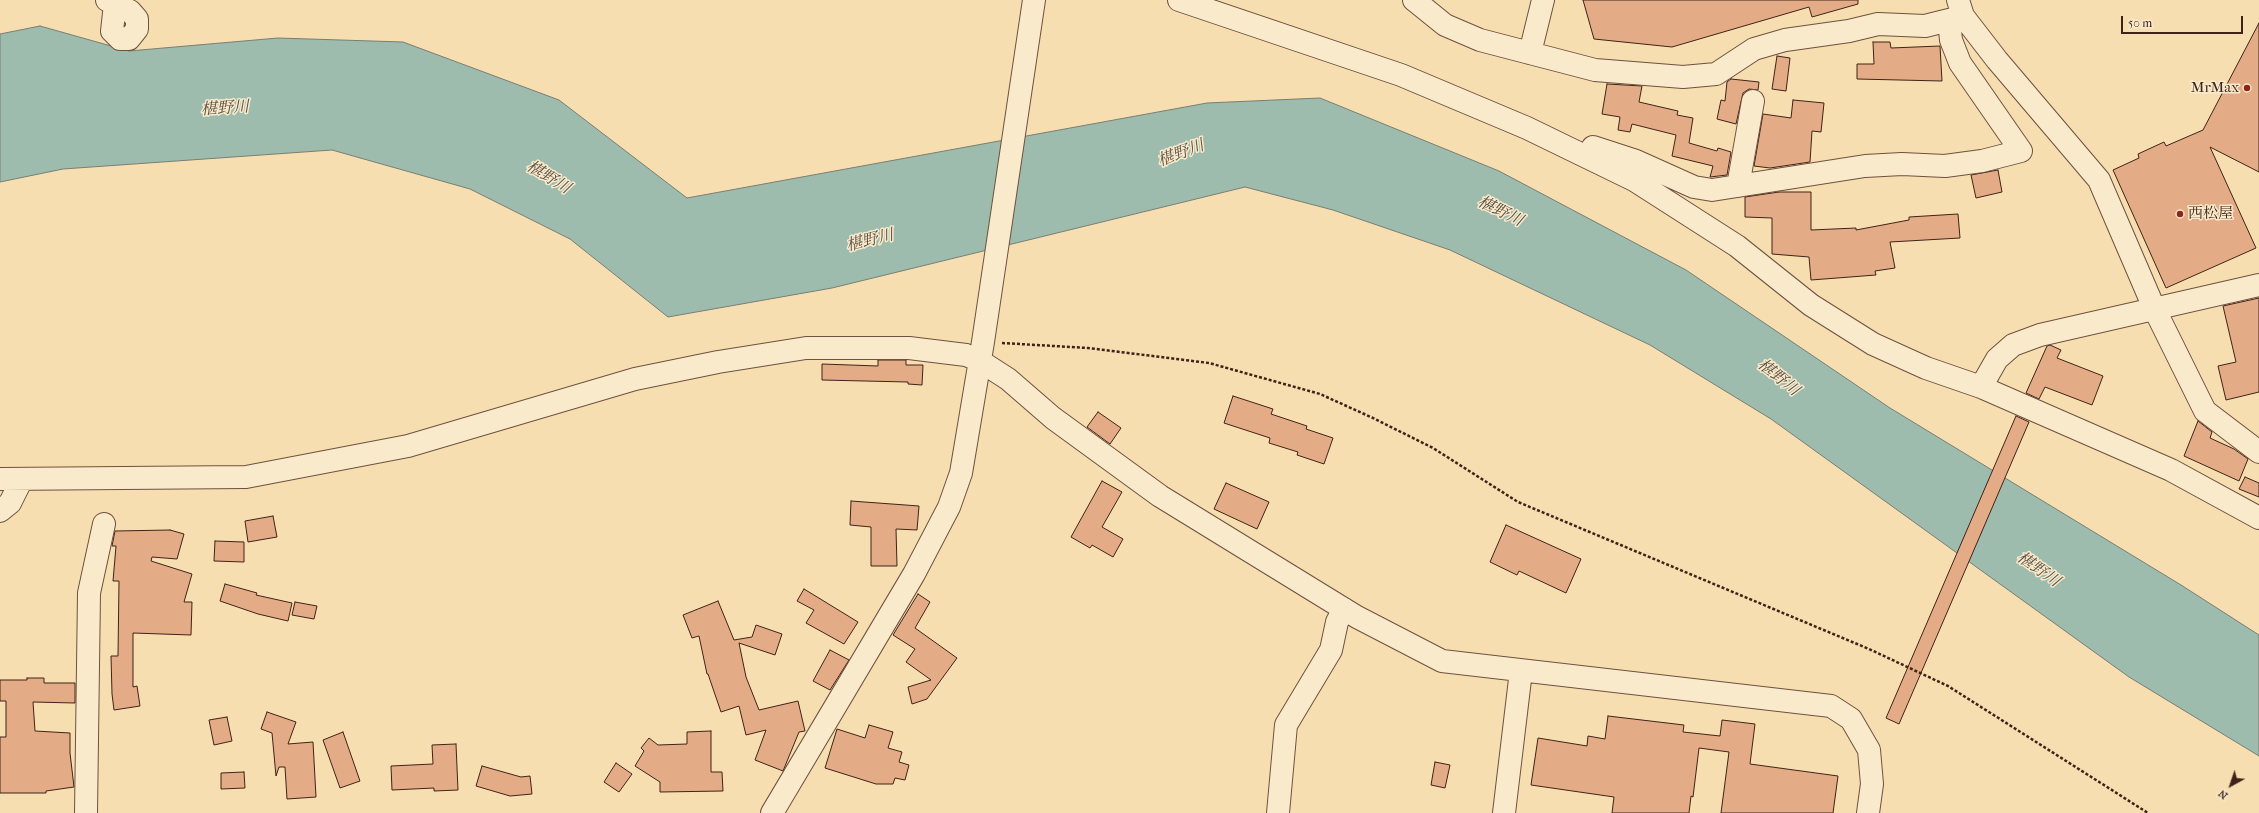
<!DOCTYPE html>
<html>
<head>
<meta charset="utf-8">
<style>
	body { margin:0 }
	#map { position:relative; width:2259px; height:813px; overflow:hidden; background:#f6deb1; font-family:"IM FELL French Canon",serif }
	canvas { display:block }
	.north { position:absolute; left:2211px; top:765px; width:40px; height:40px; -webkit-text-stroke:3px #f9eacc; paint-order:stroke; rotate:220deg; font-size:11px; font-weight:700; line-height:16px; text-align:center; color:#402217 }
	.north::after { content:''; display:block; margin:auto; width:14px; height:18px; background:#402217; clip-path:polygon(50% 0,100% 100%,50% 72%,0 100%) }
	.scale { position:absolute; left:2121px; top:16px; width:122px; height:18px; box-sizing:border-box; border:2px solid #402217; border-top:0; padding-left:5px; font-size:12px; line-height:14px; white-space:nowrap; color:#402217; -webkit-text-stroke:3px #f9eacc; paint-order:stroke }
</style>
</head>
<body>
<div id="map">
<canvas width="2259" height="813"></canvas>
<div class="north">N</div>
<div class="scale">50 m</div>
</div>
<script>
const ctx = document.querySelector('canvas').getContext('2d');
ctx.lineJoin = 'round';
function fill(path, color) {
  ctx.fillStyle = color;
  ctx.fill(path, 'evenodd');
}
function poly(rows) {
  const path = new Path2D();
  for (const r of rows) {
    path.moveTo(r[0], r[1]);
    for (let i = 2; i < r.length; i += 2) path.lineTo(r[i], r[i + 1]);
  }
  return path;
}
function trace(path, color, width, dash) {
  ctx.strokeStyle = color;
  ctx.lineWidth = width;
  ctx.lineCap = dash ? 'butt' : 'round';
  ctx.setLineDash(dash || []);
  ctx.stroke(path);
}
function write(font, color, halo, rows, align = 'center') {
  ctx.font = font + ' "IM FELL French Canon","Noto Serif JP",serif';
  ctx.lineWidth = 3;
  ctx.setLineDash([]);
  ctx.textBaseline = 'middle';
  ctx.strokeStyle = halo;
  ctx.fillStyle = color;
  for (const [text, x, y, turn = 0] of rows) {
    ctx.save();
    ctx.translate(x, y);
    ctx.rotate((+turn || 0) * Math.PI / 180);
    ctx.textAlign = isNaN(turn) ? turn : align;
    if (halo) ctx.strokeText(text, 0, 0);
    ctx.fillText(text, 0, 0);
    ctx.restore();
  }
}
const water = poly([
	[40,26,129,51,278,38,403,42,559,100,687,198,1207,103,1320,98,1499,171,1686,270,1890,408,2181,585,2259,635,2259,756,2129,677,1771,419,1650,345,1450,250,1333,210,1245,187,832,288,668,317,570,239,470,189,332,150,63,169,0,182,0,34,40,26]
]);
fill(water, '#9dbcae');
trace(water, '#787e72', 1);
const building = poly([
	[1583,0,1858,0,1858,4,1812,17,1809,7,1672,47,1594,39,1583,0],
	[2259,23,2259,172,2210,147,2256,248,2166,288,2113,170,2139,158,2138,154,2164,142,2166,146,2203,130,2259,23],
	[1873,42,1890,42,1891,48,1940,46,1942,81,1857,79,1857,64,1874,64,1873,42],
	[1777,56,1790,58,1786,91,1772,89,1777,56],
	[1731,79,1759,82,1758,90,1749,89,1743,93,1736,124,1717,119,1721,100,1725,101,1727,82,1731,79],
	[1607,84,1642,86,1639,102,1678,111,1677,115,1693,118,1689,143,1717,151,1718,148,1731,152,1727,175,1710,177,1713,166,1672,156,1676,135,1632,124,1630,132,1618,130,1620,117,1602,114,1607,84],
	[1793,100,1824,103,1821,132,1812,131,1810,162,1770,168,1754,166,1763,114,1791,118,1793,100],
	[1998,170,2002,192,1976,198,1971,175,1998,170],
	[1779,192,1811,192,1811,230,1856,228,1856,230,1909,220,1909,217,1958,214,1960,238,1890,242,1895,268,1875,271,1876,275,1811,280,1809,257,1772,254,1772,218,1745,217,1745,197,1779,192],
	[2259,298,2259,392,2226,400,2218,366,2236,362,2223,306,2259,298],
	[2050,345,2061,350,2057,358,2103,376,2092,405,2045,387,2039,399,2026,393,2047,346,2050,345],
	[878,360,906,360,906,365,923,365,922,385,908,384,908,382,822,380,822,364,878,366,878,360],
	[1233,396,1273,409,1271,414,1307,426,1306,429,1333,438,1324,464,1297,455,1298,452,1269,443,1270,438,1224,423,1233,396],
	[1098,412,1121,428,1110,444,1087,427,1098,412],
	[2016,416,2029,422,1899,724,1886,718,2016,416],
	[2198,421,2212,432,2210,438,2234,449,2248,459,2239,481,2184,456,2198,421],
	[2245,477,2259,483,2259,497,2239,489,2245,477],
	[1102,481,1122,492,1102,527,1123,539,1113,557,1092,545,1090,548,1071,537,1102,481],
	[1226,483,1269,502,1257,529,1214,509,1226,483],
	[851,501,919,506,917,530,896,529,897,566,871,566,871,527,850,525,851,501],
	[273,516,277,537,248,542,245,521,273,516],
	[1506,525,1581,559,1566,593,1519,571,1517,575,1490,562,1506,525],
	[170,530,184,534,177,559,152,557,151,561,192,574,184,602,192,602,191,635,133,633,133,687,137,686,140,706,114,710,112,694,111,656,118,656,119,581,113,581,116,546,112,546,115,531,170,530],
	[215,541,244,542,244,562,214,561,215,541],
	[225,584,257,593,256,595,292,603,288,621,258,614,220,601,225,584],
	[804,589,858,622,844,644,806,623,814,610,797,601,804,589],
	[918,594,930,602,915,628,957,658,927,699,912,704,908,687,931,680,906,662,915,649,893,635,918,594],
	[718,601,734,640,752,637,756,625,782,634,775,655,739,643,746,677,759,710,798,701,805,731,799,732,783,771,755,760,766,730,746,735,739,706,721,712,708,674,707,674,699,636,692,638,683,615,718,601],
	[295,602,317,606,314,619,292,615,295,602],
	[830,650,849,660,830,690,813,681,830,650],
	[27,678,44,678,44,683,75,683,75,703,33,702,35,731,70,733,70,753,74,787,46,791,46,793,0,793,0,737,6,737,6,701,0,701,0,680,27,680,27,678],
	[267,712,296,722,288,744,313,742,316,797,287,799,285,767,279,767,276,776,272,733,261,729,267,712],
	[1608,716,1684,725,1683,732,1720,736,1722,720,1755,724,1750,764,1838,776,1833,813,1721,813,1729,752,1699,748,1693,797,1691,796,1689,813,1612,813,1614,797,1531,785,1538,738,1587,746,1588,736,1605,739,1608,716],
	[227,717,232,741,214,745,209,720,227,717],
	[869,725,893,732,888,748,902,752,899,762,909,765,905,780,895,778,893,784,876,784,825,768,837,729,865,738,869,725],
	[711,731,711,772,722,772,723,791,660,792,660,782,635,766,644,751,641,748,649,738,658,745,687,744,687,732,711,731],
	[343,732,360,781,340,788,323,740,343,732],
	[456,744,458,790,434,791,434,788,392,790,391,766,433,764,432,745,456,744],
	[1435,762,1450,765,1445,788,1431,785,1435,762],
	[616,763,632,774,619,792,604,782,616,763],
	[482,766,521,777,530,776,532,794,510,796,476,786,482,766],
	[244,772,245,788,221,789,221,773,244,772]
]);
fill(building, '#e3ac87');
trace(building, '#402217', 1);
const minor = poly([
	[107,0,130,11,137,19,137,29,129,39,120,39,112,31,115,4],
	[1179,0,1401,75,1527,128,1634,180,1737,246,1811,305,1873,344,1926,368,1981,387,2171,470,2259,518],
	[1414,0,1445,25,1480,40,1595,70,1683,77,1716,74,1754,49,1785,40,1849,31,1878,24,1925,26,1949,20],
	[1958,0,1963,16,1997,60,2099,180,2154,308,2205,411,2259,452],
	[1530,53,1543,0],
	[1593,147,1636,161,1694,187,1712,190,1865,166,1902,164,1945,166,1982,161,2021,151,1960,63,1951,40,1949,20,1963,16],
	[1738,186,1753,101],
	[1981,387,1997,359,2013,345,2040,335,2259,285],
	[0,479,246,477,408,446,635,379,718,362,806,348,909,348,966,355,980,361,1008,379,1053,418,1160,496,1357,617,1442,661,1831,706,1851,719,1869,750,1872,784,1868,813],
	[0,511,10,503,22,479],
	[86,813,89,593,104,524],
	[772,813,914,574,949,507,961,473,983,342,1034,0],
	[1278,813,1286,725,1331,650,1337,622,1344,609],
	[1504,813,1521,671]
]);
trace(minor, '#6e513e', 24);
trace(poly([
	[1002,343,1088,348,1209,363,1320,394,1373,418,1433,448,1518,502,1869,649,1948,686,2148,813]
]), '#402217', 2.5, [3, 2]);
trace(minor, '#f9eacc', 22);
for (const [x, y, r, color] of [
	[2247,88,4,"#8f2418"],
	[2180,214,4,"#8f2418"]
]) {
  const dot = new Path2D();
  dot.arc(x, y, r, 0, 2 * Math.PI);
  ctx.fillStyle = color;
  ctx.fill(dot);
  trace(dot, '#f9eacc', 1.5);
}
write('15px', '#402217', '#f9eacc', [
	["MrMax",2239,88],
	["西松屋",2188,214,"left"]
], 'right');
write('italic 16px', '#5c5044', '#f9eacc', [
	["椹野川",225,109,-4],
	["椹野川",1181,154,-21],
	["椹野川",548,178,31],
	["椹野川",1500,212,26],
	["椹野川",870,241,-14],
	["椹野川",1778,378,39],
	["椹野川",2038,570,35]
]);
</script>
</body>
</html>
